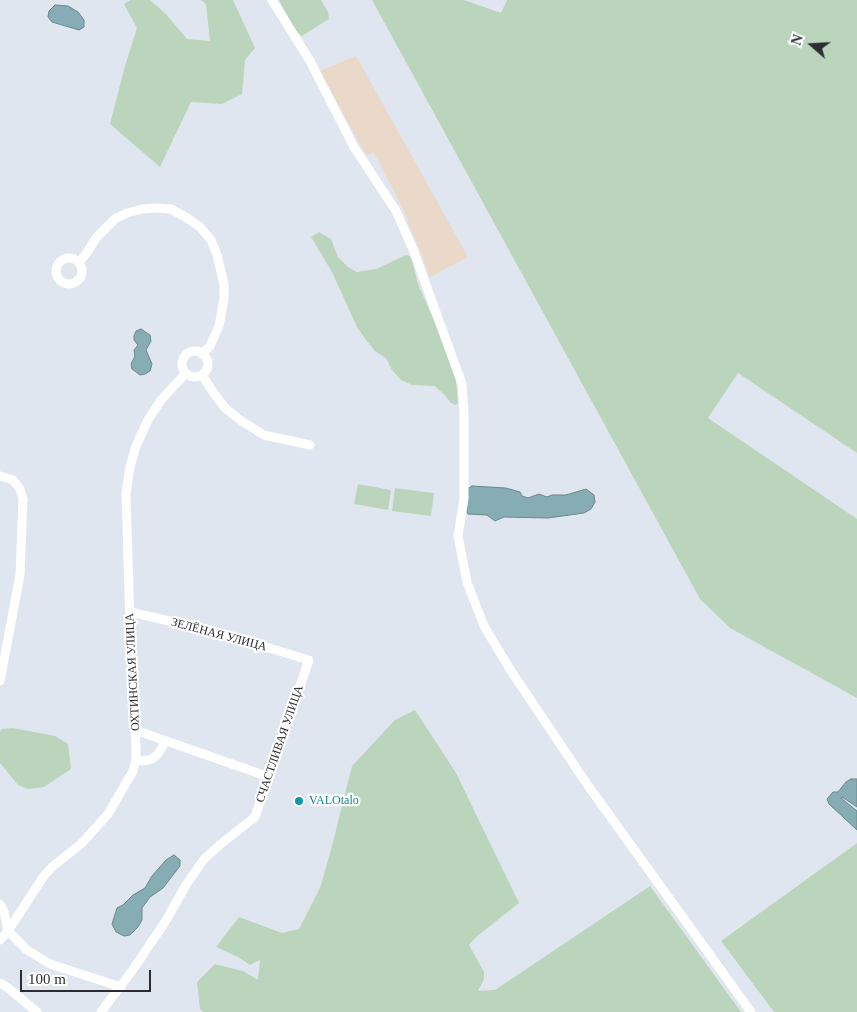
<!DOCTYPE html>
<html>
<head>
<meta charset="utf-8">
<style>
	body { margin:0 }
	#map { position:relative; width:857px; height:1012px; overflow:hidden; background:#e0e6ef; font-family:"Times New Roman",serif }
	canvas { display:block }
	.north { position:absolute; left:787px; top:20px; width:50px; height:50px; -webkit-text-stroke:4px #fff; paint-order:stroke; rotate:289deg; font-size:14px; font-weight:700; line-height:20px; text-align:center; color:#2b2d30 }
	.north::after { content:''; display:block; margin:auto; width:18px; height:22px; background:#2b2d30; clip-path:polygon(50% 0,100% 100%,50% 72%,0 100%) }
	.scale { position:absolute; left:20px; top:970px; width:131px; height:22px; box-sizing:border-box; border:2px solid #2b2d30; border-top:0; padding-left:6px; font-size:15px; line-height:18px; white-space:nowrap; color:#2b2d30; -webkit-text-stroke:4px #fff; paint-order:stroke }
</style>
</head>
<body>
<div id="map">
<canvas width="857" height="1012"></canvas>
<div class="north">N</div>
<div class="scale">100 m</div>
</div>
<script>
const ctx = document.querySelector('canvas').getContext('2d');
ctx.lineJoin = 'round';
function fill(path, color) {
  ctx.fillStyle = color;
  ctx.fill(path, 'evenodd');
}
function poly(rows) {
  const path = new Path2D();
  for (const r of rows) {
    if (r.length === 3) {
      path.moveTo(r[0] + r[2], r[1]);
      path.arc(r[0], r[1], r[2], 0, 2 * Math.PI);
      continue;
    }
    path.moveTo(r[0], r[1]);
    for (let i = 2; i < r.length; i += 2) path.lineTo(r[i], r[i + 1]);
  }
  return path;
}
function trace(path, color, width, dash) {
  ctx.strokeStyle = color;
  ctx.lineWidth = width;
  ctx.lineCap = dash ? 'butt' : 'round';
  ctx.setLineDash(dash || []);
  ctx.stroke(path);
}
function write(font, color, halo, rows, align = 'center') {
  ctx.font = font + ' "Times New Roman",serif';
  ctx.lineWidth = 4.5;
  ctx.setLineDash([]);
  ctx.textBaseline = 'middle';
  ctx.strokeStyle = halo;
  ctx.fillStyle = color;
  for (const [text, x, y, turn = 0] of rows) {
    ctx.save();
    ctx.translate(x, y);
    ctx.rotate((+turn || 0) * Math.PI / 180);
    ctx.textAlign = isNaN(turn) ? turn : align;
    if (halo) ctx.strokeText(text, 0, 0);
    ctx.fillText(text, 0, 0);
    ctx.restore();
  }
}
fill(poly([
	[356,56,468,257,430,277,414,235,407,222,409,221,374,153,366,155,320,71]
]), '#ead9c8');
fill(poly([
	[130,0,150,0,166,14,187,39,210,41,206,4,201,0,233,0,255,48,245,60,242,94,222,104,191,102,160,167,110,124,125,66,137,28,124,4],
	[279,0,321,0,328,12,329,19,302,36,296,32],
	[372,0,464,0,501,13,507,0,857,0,857,453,738,373,708,418,857,519,857,698,730,628,700,599],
	[319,232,331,239,338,257,348,267,357,272,376,269,406,255,410,256,413,264,418,284,445,346,456,379,458,403,455,405,451,403,444,394,434,386,412,385,401,380,392,370,386,358,375,351,366,340,357,327,332,272,311,237],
	[358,484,391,490,388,510,354,504],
	[395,488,434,493,431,516,392,511],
	[415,710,456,773,519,903,476,937,469,945,484,972,484,979,478,991,495,990,650,886,741,1012,203,1012,200,1009,197,982,215,964,243,971,258,980,260,960,250,965,238,957,216,947,239,917,282,933,299,929,320,888,331,850,352,766,395,720],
	[13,728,55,736,68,744,71,769,44,787,28,789,18,785,0,763,0,731,2,729],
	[857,843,857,1012,774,1012,721,941]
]), '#bbd5bd');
const water = poly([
	[55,5,68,6,78,12,84,20,84,27,79,30,52,22,48,17,49,11,55,5],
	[141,329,150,335,151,341,146,350,152,364,150,371,145,374,140,375,132,369,131,364,135,356,134,350,138,345,134,340,134,336,136,331,141,329],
	[472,486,506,488,520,492,522,496,528,498,539,494,547,497,552,495,566,495,586,489,594,495,595,502,591,509,584,513,548,518,504,517,495,521,487,515,468,514,466,510,466,490,472,486],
	[851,779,857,779,857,807,842,797,841,798,857,811,857,830,829,804,827,799,833,792,838,792,846,782,851,779],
	[174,855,180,860,180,866,163,888,150,897,142,908,142,920,138,927,130,935,124,936,116,932,112,924,117,908,123,905,133,895,145,888,152,876,166,860,174,855]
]);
fill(water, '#85adb3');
trace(water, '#6a878c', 1);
trace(poly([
	[272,0,310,61,354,147,396,211,413,249,462,384,464,415,464,499,458,536,467,582,484,626,511,671,589,787,751,1012],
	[69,271,13],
	[79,262,86,254,96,238,115,219,127,213,142,209,157,208,171,209,187,218,200,227,211,240,217,255,224,284,224,299,219,326,210,346,202,354],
	[195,364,13],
	[202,375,213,392,225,408,243,422,264,435,310,445],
	[0,476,13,480,20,489,23,499,20,575,0,681],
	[135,730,269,777],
	[136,760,143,761,152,759,158,754,166,741],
	[0,904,4,912,8,931,27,950,50,964,121,987],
	[0,940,8,931,43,877,52,867,82,843,108,814,133,771,136,760,136,748,130,624,126,493,130,467,136,446,148,420,161,400,186,373],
	[0,983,7,987,37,1012],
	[101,1012,132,971,165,922,186,885,204,859,222,843,255,817,309,660,209,630,130,612]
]), '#fff', 9);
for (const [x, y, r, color] of [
	[299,801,5,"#0f9aa8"]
]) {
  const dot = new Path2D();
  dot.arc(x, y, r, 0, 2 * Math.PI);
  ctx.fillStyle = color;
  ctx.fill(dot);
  trace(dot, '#fff', 2);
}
write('12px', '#2b2d30', '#fff', [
	["ЗЕЛЁНАЯ УЛИЦА",219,635,15],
	["ОХТИНСКАЯ УЛИЦА",133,672,-93],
	["СЧАСТЛИВАЯ УЛИЦА",280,744,-71]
]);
write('12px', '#0d838f', '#fff', [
	["VALOtalo",309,801]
], 'left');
</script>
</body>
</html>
